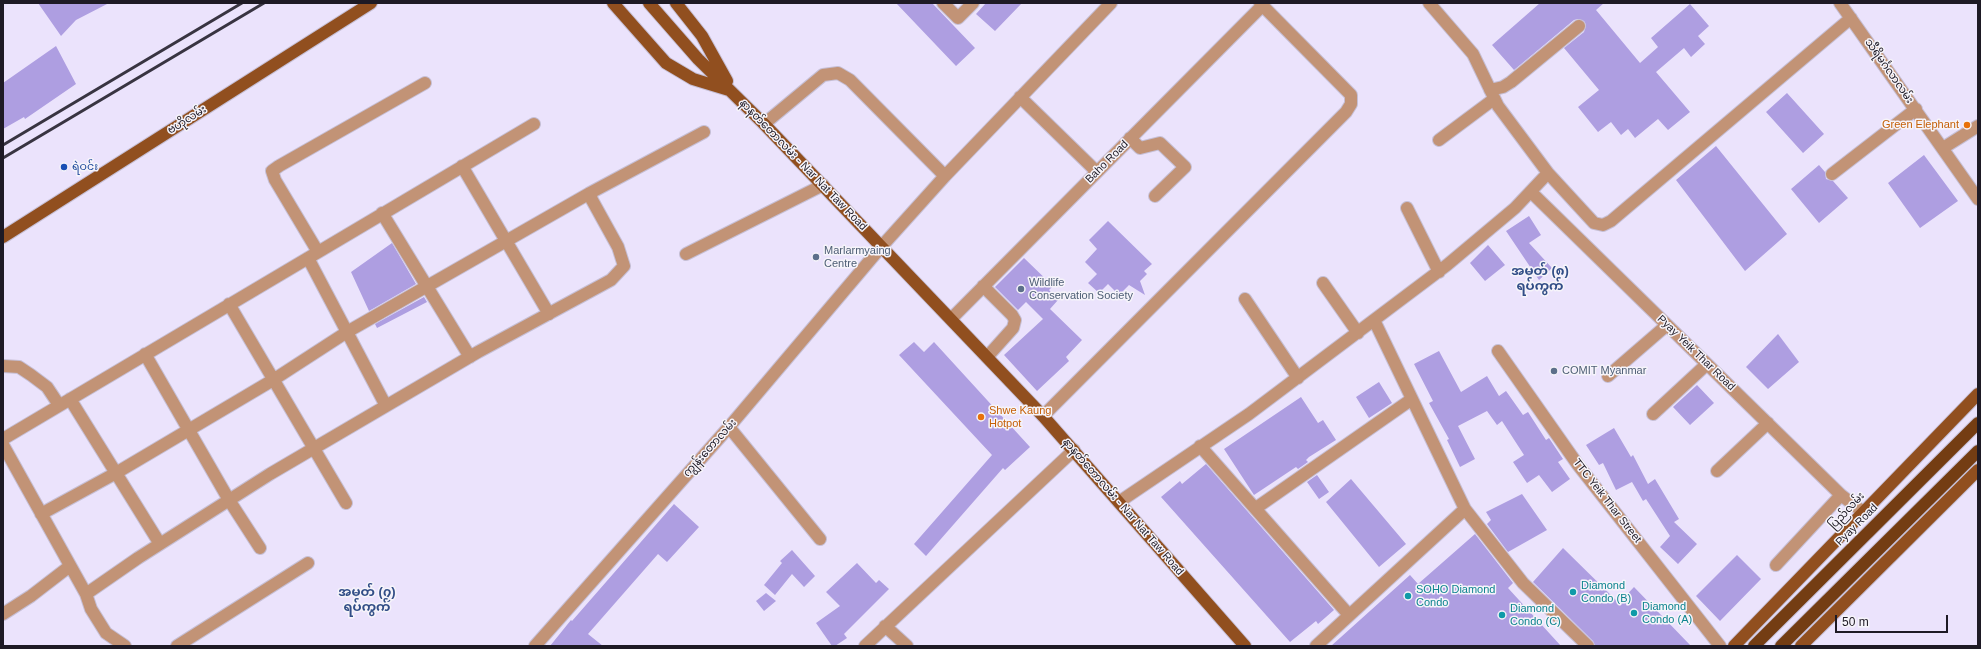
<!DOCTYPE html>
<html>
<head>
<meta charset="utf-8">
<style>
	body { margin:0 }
	#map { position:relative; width:1981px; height:649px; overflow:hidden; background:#ebe3fc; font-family:Helvetica,sans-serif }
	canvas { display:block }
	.frame { position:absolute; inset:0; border:4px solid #1e1a25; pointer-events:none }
	.scale { position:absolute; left:1835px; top:615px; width:113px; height:18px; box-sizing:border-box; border:2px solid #1e1a25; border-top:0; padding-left:5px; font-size:12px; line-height:14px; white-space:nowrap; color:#1e1a25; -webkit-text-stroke:3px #f6f4fa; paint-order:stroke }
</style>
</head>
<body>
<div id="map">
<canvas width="1981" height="649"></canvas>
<div class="frame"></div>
<div class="scale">50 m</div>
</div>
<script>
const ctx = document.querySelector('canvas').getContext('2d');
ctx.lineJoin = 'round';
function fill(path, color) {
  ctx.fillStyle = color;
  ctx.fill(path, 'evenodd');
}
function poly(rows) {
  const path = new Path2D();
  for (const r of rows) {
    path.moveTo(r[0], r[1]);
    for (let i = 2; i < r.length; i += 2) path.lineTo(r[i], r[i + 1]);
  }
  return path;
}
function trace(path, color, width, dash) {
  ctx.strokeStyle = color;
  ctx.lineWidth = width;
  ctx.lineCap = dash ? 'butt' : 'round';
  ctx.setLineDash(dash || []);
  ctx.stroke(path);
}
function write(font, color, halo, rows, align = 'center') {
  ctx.font = font + ' Helvetica,"Noto Sans Myanmar",sans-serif';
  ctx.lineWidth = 3;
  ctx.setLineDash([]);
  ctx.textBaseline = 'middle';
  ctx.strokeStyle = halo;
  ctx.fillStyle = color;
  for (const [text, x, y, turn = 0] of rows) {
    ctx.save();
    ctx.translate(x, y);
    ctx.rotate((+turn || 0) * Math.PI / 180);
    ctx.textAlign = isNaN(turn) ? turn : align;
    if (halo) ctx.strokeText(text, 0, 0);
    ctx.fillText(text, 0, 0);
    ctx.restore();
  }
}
fill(poly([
	[38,3,109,3,76,20,61,36],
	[896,3,932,3,975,48,956,66],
	[986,3,1022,3,995,31,976,14],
	[1540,3,1604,3,1596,10,1640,63,1658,47,1651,38,1690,4,1709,26,1698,36,1705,44,1691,57,1684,48,1656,72,1690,112,1668,130,1658,119,1635,138,1628,129,1621,135,1611,122,1598,132,1578,107,1599,90,1564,48,1584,32,1586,25,1584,21,1578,19,1574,20,1514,70,1492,45],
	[56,46,76,84,25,119,24,117,3,129,3,83],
	[1787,93,1824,134,1803,153,1766,112],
	[1716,146,1787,234,1745,271,1676,180],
	[1924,155,1958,201,1920,228,1888,183],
	[1819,165,1825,172,1826,179,1833,181,1848,198,1819,223,1791,189],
	[1529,216,1541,235,1529,243,1552,268,1539,280,1506,231],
	[1108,221,1152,264,1144,271,1147,274,1140,281,1145,295,1129,285,1119,295,1108,284,1099,293,1088,283,1097,274,1085,262,1097,249,1089,240],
	[392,243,416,284,369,311,351,272],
	[1488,245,1505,265,1485,281,1470,263],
	[1024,258,1053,286,1049,290,1058,300,1050,309,1082,340,1066,357,1069,361,1037,391,1004,355,1043,319,1026,302,1018,310,995,287],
	[424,297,427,302,377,328,375,324],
	[1778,334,1799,362,1768,389,1746,367],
	[914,342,924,352,934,342,1030,447,1005,470,1003,468,926,556,914,544,992,455,899,355],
	[1439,351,1461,392,1487,376,1499,396,1506,391,1523,415,1528,412,1546,440,1549,438,1563,459,1558,462,1570,479,1552,492,1539,475,1527,483,1513,462,1524,455,1502,421,1497,425,1487,411,1458,426,1475,459,1460,467,1447,440,1449,439,1429,403,1433,401,1414,364],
	[1379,382,1392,403,1369,418,1356,397],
	[1697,385,1714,403,1690,425,1673,407],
	[1301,397,1318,423,1323,420,1336,440,1309,457,1306,460,1308,462,1298,469,1296,467,1254,495,1224,449],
	[1614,428,1631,457,1633,455,1648,484,1655,479,1679,519,1674,522,1697,544,1678,564,1660,547,1670,536,1646,499,1643,501,1632,482,1616,490,1603,463,1599,465,1586,445],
	[1206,464,1334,610,1318,624,1316,621,1290,642,1161,497,1180,481,1182,484],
	[1317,475,1329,492,1319,499,1307,482],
	[1351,479,1406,544,1379,567,1326,502],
	[1522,494,1547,530,1508,552,1487,524,1491,520,1486,512],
	[674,504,699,527,667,562,658,554,588,634,603,646,550,646,571,620,572,621],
	[1475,534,1513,583,1508,588,1561,646,1331,646,1410,575,1418,584],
	[1563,548,1619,603,1634,587,1691,646,1595,646,1593,641,1533,582],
	[792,550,815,576,804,587,792,574,775,595,764,585,782,563,780,561],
	[1737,555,1761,579,1720,621,1696,596],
	[857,563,876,583,879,580,889,589,844,634,847,638,835,646,832,646,816,623,840,606,826,592],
	[766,593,776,601,764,611,756,601]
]), '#ae9ee1');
const minor = poly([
	[943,3,958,18,973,3],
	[1840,3,1978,199],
	[1490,90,1503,87,1511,82,1579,26],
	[1020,97,1097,172],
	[764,124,823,75,838,73,850,80,945,176],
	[1130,138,1140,148,1160,143,1185,167,1155,196],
	[1439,140,1494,99],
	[1943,148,1978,126],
	[462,166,549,314],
	[1548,173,1594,223,1603,225,1611,221,1851,18],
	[1832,174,1916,109],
	[1531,192,1841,495,1863,512],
	[1407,208,1439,272],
	[382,213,470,357],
	[318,252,275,180,272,171,279,166,425,83],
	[686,254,823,185],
	[308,258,386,406],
	[1323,283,1358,333],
	[983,286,1012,315,1015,320,1013,328,987,357],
	[1245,299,1298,378],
	[229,304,346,503],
	[951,319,1262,6],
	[1374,320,1465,509,1523,583,1588,646],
	[1498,351,1578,465,1720,646],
	[145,354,229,500,260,548],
	[3,366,19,367,31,375,47,387,59,405],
	[1608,376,1667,325],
	[70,399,160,544],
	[1653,414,1707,364],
	[1043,416,1346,112,1351,104,1351,95,1260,3],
	[729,427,820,539],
	[3,439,534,124],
	[3,445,86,594,138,558,270,474,478,352,611,280,624,266,618,247,592,200,590,193,704,132],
	[1200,446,1349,615],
	[1717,471,1768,423],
	[1119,502,1249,414,1447,265,1515,208,1548,173,1498,106,1473,54,1429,3],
	[1256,508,1412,399],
	[41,514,116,473,273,380,347,332,590,193],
	[1776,565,1841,495],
	[86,594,91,609,106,633,125,646],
	[3,614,31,596,70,566],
	[885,626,907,646],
	[177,646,308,563],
	[535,646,729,427,882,246,945,176,1111,3],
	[865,646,1074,450],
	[1316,646,1465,509]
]);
const major = poly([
	[613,3,666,63,693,79,729,90],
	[649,3,698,59,764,124,1043,416,1245,646],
	[676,3,702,36,727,81],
	[3,237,371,3],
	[1734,646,1978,394],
	[1801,646,1978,470]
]);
const highway = poly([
	[1754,646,1978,423],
	[1781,646,1978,451]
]);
trace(minor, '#c6bfd5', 14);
trace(major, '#c6bfd5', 14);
trace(highway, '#c6bfd5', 14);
trace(minor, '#c29376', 12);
trace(major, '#914f1f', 12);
trace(highway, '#743d13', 12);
trace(poly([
	[3,145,242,3],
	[3,158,264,3]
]), '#383441', 3);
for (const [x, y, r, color] of [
	[1967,125,4,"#e8710a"],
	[64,167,4,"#1a4fb4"],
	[816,257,4,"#5c6f8a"],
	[1021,289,4,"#5c6f8a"],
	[1554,371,4,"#5c6f8a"],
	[981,417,4,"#e8710a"],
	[1573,592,4,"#0f9aa8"],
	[1408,596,4,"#0f9aa8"],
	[1634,613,4,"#0f9aa8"],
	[1502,615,4,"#0f9aa8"]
]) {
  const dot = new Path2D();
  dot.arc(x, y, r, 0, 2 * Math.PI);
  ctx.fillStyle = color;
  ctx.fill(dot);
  trace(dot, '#f6f4fa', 1.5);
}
write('11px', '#1e1a25', '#f6f4fa', [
	["သီရိမင်္ဂလာလမ်း",1889,71,55],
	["ဗဟိုလမ်း",187,120,-32],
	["Baho Road",1107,162,-45],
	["နာနတ်တောလမ်း - Nar Nat Taw Road",803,165,46],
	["Pyay Yeik Thar Road",1696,353,44],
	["ကျွန်းတောလမ်း",710,448,-48],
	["TTC Yeik Thar Street",1607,501,52],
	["နာနတ်တောလမ်း - Nar Nat Taw Road",1123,507,49],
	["ပြည်လမ်း",1847,511,-47],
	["Pyay Road",1857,525,-45]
]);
write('11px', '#c56008', '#f6f4fa', [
	["Green Elephant",1959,125],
	["Shwe Kaung",989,411,"left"],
	["Hotpot",989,424,"left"]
], 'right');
write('11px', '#164399', '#f6f4fa', [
	["ရဲဝင်း",72,167]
], 'left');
write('11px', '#4e5e75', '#f6f4fa', [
	["Marlarmyaing",824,251],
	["Centre",824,264],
	["Wildlife",1029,283],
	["Conservation Society",1029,296],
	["COMIT Myanmar",1562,371]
], 'left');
write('11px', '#0d838f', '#f6f4fa', [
	["Diamond",1581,586],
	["Condo (B)",1581,599],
	["SOHO Diamond",1416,590],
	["Condo",1416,603],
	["Diamond",1642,607],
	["Condo (A)",1642,620],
	["Diamond",1510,609],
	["Condo (C)",1510,622]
], 'left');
write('bold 13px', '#324e87', '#f6f4fa', [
	["အမှတ် (၈)",1540,271],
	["ရပ်ကွက်",1540,286],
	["အမှတ် (၇)",367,592],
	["ရပ်ကွက်",367,607]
]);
</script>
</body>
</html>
